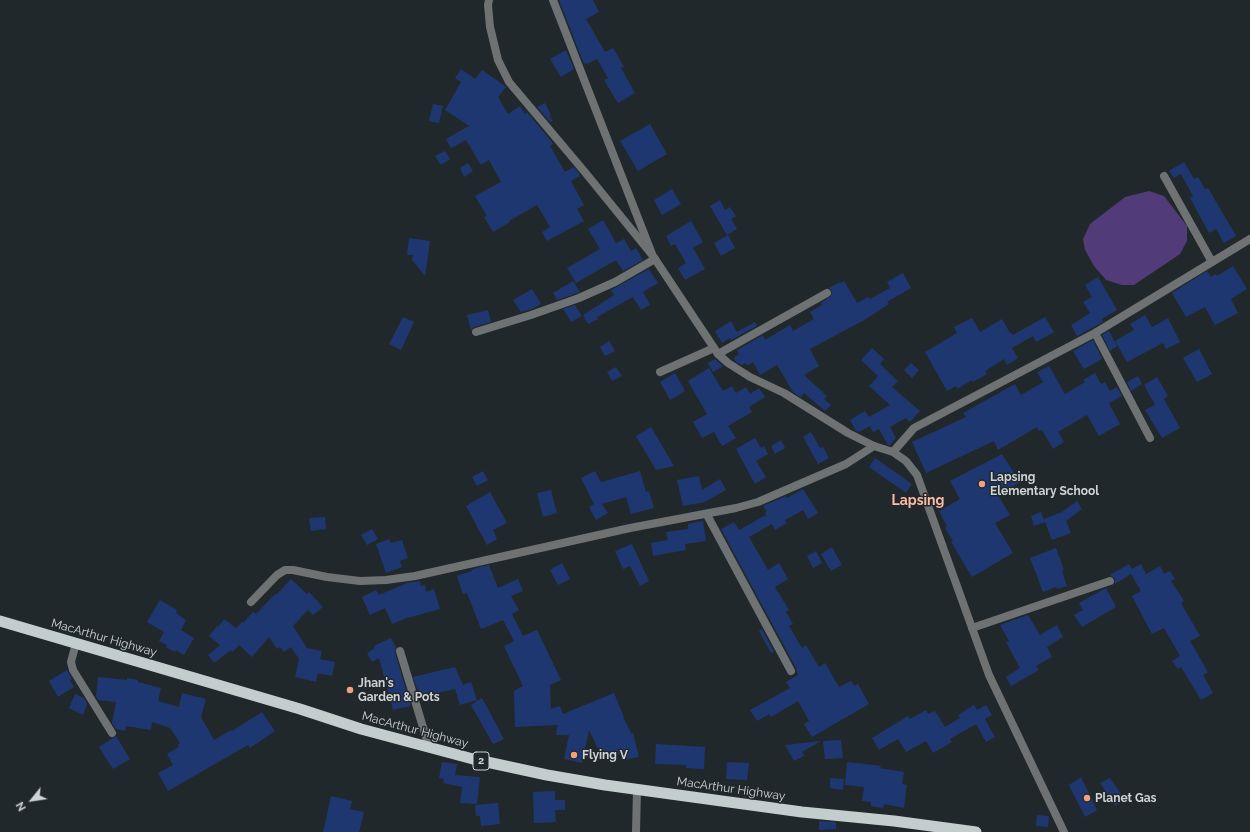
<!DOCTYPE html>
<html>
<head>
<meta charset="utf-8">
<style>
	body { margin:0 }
	#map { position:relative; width:1250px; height:832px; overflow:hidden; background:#21282b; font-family:Raleway,sans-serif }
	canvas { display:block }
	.north { position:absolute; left:12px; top:780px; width:40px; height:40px; -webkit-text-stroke:3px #21282b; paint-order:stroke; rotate:240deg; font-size:11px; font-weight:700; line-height:16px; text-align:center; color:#ced3d5 }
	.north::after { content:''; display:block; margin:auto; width:14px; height:18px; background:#ced3d5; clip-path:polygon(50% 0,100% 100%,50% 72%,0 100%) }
</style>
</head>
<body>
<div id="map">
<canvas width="1250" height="832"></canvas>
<div class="north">N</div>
</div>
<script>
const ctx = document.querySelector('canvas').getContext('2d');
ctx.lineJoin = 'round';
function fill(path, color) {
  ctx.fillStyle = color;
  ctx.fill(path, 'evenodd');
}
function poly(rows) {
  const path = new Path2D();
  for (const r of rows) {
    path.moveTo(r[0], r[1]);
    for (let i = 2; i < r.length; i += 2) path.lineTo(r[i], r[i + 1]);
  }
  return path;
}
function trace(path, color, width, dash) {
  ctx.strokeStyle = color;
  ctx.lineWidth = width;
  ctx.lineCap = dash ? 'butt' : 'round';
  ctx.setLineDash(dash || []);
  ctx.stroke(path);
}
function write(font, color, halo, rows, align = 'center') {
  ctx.font = font + ' Raleway,sans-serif';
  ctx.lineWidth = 3;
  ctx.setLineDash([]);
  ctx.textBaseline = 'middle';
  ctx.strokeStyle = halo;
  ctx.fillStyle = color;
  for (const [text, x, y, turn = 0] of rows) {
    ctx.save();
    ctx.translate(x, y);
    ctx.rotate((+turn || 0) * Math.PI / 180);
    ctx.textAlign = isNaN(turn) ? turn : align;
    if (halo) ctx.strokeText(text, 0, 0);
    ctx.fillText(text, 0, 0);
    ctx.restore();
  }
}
fill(poly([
	[1149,191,1164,196,1187,226,1187,241,1180,254,1134,285,1122,285,1106,280,1094,266,1085,250,1083,239,1090,224,1125,197]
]), '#513b79');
fill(poly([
	[559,0,593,0,599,12,586,19,605,52,613,48,624,67,621,68,635,93,618,103,604,80,608,78,597,59,587,64,586,63,584,64],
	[566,50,574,69,561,77,550,59],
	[461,69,475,79,482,70,505,86,506,87,498,97,508,114,520,106,525,114,527,112,552,142,553,144,550,146,565,172,574,167,578,172,580,176,571,181,584,205,577,209,584,221,547,241,542,232,550,227,537,205,509,221,510,222,493,232,484,217,487,216,475,196,501,182,489,160,481,165,466,140,451,148,446,139,469,126,445,110,461,82,455,78],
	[545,103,551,115,549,116,553,121,550,122,537,107],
	[433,104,443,106,439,123,429,121],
	[650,124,667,154,638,171,620,141],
	[445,151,450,159,441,165,435,156],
	[1184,162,1194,179,1198,177,1205,189,1208,188,1236,236,1224,243,1216,229,1209,233,1190,198,1193,196,1181,174,1174,178,1169,171],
	[468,163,473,171,464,177,460,168],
	[672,189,681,204,662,215,654,200],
	[720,200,725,210,730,207,736,216,731,219,737,229,727,235,710,206],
	[603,220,616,243,624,239,631,251,636,248,643,260,623,271,616,260,576,283,567,268,600,249,588,229],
	[691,221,703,242,693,248,705,269,685,280,678,268,686,263,675,244,671,246,666,236],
	[728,235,735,248,721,256,714,243],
	[409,238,430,241,425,276,412,260,413,255,407,255],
	[1233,266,1247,289,1231,299,1238,313,1215,325,1205,307,1186,317,1172,293,1207,271,1211,277,1216,274,1217,276],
	[649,269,658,283,643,292,650,305,641,310,633,297,597,317,598,319,588,324,583,315,614,295,611,290],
	[903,273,911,288,887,302,889,304,866,319,810,349,819,366,804,375,827,396,824,399,831,405,825,411,804,393,800,397,793,392,777,365,760,375,753,362,747,366,746,363,742,365,736,362,734,358,739,354,737,350,763,335,765,340,790,325,793,331,814,319,810,312,822,305,821,303,831,296,832,291,829,288,840,282,841,283,844,281,857,303,868,297,870,299,890,288,887,282],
	[1098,277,1117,310,1102,319,1103,322,1077,336,1071,325,1090,313,1083,302,1092,297,1085,285],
	[573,281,580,292,557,300,553,293],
	[532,289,541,304,532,309,521,312,513,300],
	[575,305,582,316,571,322,563,309],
	[488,310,491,322,474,327,471,330,467,315],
	[1145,315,1152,327,1168,318,1180,342,1166,349,1163,343,1127,362,1115,341,1134,330,1130,324],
	[403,317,414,322,401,350,389,344],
	[1045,317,1054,332,1036,342,1033,336,1012,348,1018,358,1007,365,1004,359,985,371,987,374,973,382,972,380,957,389,956,386,947,391,925,352,957,333,954,327,972,318,980,332,1002,319,1010,333,1011,333,1013,335],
	[731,321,737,332,755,322,757,326,731,340,730,338,722,343,715,331],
	[1109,331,1117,346,1110,351,1102,335],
	[1093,340,1102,359,1084,369,1073,351],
	[609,341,615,351,605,356,600,347],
	[872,348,884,359,880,364,898,381,892,387,920,411,910,422,906,418,890,427,896,438,890,445,888,445,879,429,873,432,870,426,859,432,856,431,850,420,865,411,869,417,890,405,869,386,878,376,861,360],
	[1199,349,1212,374,1197,382,1183,358],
	[715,359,723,366,713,372,708,363],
	[911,363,919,370,912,378,904,370],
	[1049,366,1065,394,1085,382,1083,380,1095,373,1101,384,1105,382,1110,391,1117,387,1122,396,1109,403,1120,424,1099,436,1087,415,1058,432,1064,442,1053,449,1042,430,1039,431,1037,427,998,450,994,441,926,473,912,442,966,417,963,413,1015,384,1021,395,1043,382,1037,372],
	[616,367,622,376,612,381,607,372],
	[709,368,723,391,732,386,736,393,746,387,750,394,759,388,765,397,749,407,752,412,728,426,736,438,722,446,714,432,702,438,693,422,707,414,688,381],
	[675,373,685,391,670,400,660,382],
	[1138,376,1142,384,1131,391,1127,382],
	[1157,377,1168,396,1164,399,1180,428,1162,438,1145,410,1155,405,1144,385],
	[651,427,674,466,656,470,636,436],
	[811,432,820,448,823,447,829,458,818,464,803,437],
	[755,438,761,448,764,446,768,454,756,461,766,477,755,484,736,449],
	[781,440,785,448,775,454,771,446],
	[1002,454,1020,482,998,495,1010,515,995,523,1013,553,972,577,951,542,953,541,945,528,947,526,939,511,960,499,950,481],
	[875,458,912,484,906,493,869,467],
	[483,471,488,480,477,486,472,477],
	[595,471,601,482,640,471,646,492,649,491,654,508,631,514,626,497,602,504,608,513,596,520,589,507,594,504,581,478],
	[699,476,702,490,720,479,726,490,705,502,683,506,677,480],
	[803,489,818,513,808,519,803,510,785,520,787,523,775,530,772,524,749,537,768,570,779,563,788,579,775,587,789,610,786,612,793,624,789,626,802,648,806,645,819,667,825,663,839,687,851,681,854,686,858,684,869,704,812,737,804,724,809,721,798,701,771,717,769,714,757,721,750,710,790,688,786,682,798,675,796,668,721,529,734,522,739,530,766,515,765,513,767,512,763,506,786,496,787,498],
	[551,490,557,513,543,517,537,493],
	[490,492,507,523,493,530,497,539,487,545,466,506],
	[1077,501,1082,509,1066,521,1071,533,1052,540,1044,519,1062,512],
	[1041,512,1045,522,1034,526,1031,516],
	[325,517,326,529,311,531,309,518],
	[703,521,706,541,685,544,686,550,653,556,651,543,668,540,666,532,688,529,688,524],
	[372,529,378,539,367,545,361,535],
	[389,539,391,543,402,540,408,558,400,561,402,567,386,573,376,544],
	[632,544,649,581,640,586,630,566,623,569,615,551],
	[832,547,842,565,831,571,821,554],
	[1056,548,1064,570,1062,571,1067,586,1057,589,1056,587,1043,592,1030,558],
	[816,551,822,563,813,568,807,556],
	[562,563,570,579,558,585,550,570],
	[1129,564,1132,569,1141,564,1146,574,1160,566,1164,574,1170,571,1175,579,1171,581,1184,601,1181,603,1200,636,1190,641,1208,672,1203,675,1213,693,1201,700,1181,667,1178,669,1172,661,1180,656,1164,628,1152,634,1132,596,1141,591,1131,574,1115,584,1115,579,1110,575],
	[489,565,498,588,518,579,523,591,511,596,519,610,512,614,523,636,537,630,561,680,550,685,551,709,560,706,563,714,614,693,624,717,623,717,631,733,633,733,639,757,624,760,622,753,604,761,589,730,582,763,564,759,569,735,556,735,557,726,559,725,515,727,514,691,523,686,504,646,514,641,503,620,481,629,467,593,463,594,457,576,472,571,472,570,476,568],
	[291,579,307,594,309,592,323,607,313,615,308,610,293,626,307,648,322,651,320,659,335,662,332,676,318,673,316,682,295,677,299,659,291,647,284,652,280,647,277,649,269,637,252,657,239,645,233,652,231,650,214,663,208,655,220,645,209,636,217,626,218,627,224,619,236,628,242,622,243,623,253,612,256,614,275,594,276,595],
	[420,581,421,586,425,585,426,592,434,589,440,609,407,618,392,624,385,608,370,615,362,597,376,590,379,595,407,583],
	[1106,588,1116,607,1082,627,1074,615,1083,610,1079,603],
	[160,600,177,610,176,613,186,620,181,630,194,638,184,655,176,650,175,652,166,647,167,645,159,641,164,632,147,622],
	[1028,615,1040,635,1057,625,1063,637,1047,647,1052,657,1036,666,1039,670,1011,686,1006,677,1020,668,1006,642,1009,641,1000,625],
	[762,629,774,652,771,653,759,631],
	[391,638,396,647,395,653,411,706,393,710,379,658,372,662,367,653,375,648,374,646],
	[455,667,463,685,471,682,477,700,460,705,455,689,420,697,413,677],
	[67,670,72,679,70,680,74,687,58,697,49,681],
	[98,677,127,680,127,678,138,680,138,682,161,688,158,701,179,707,182,693,206,699,201,717,214,740,231,730,232,731,262,712,275,731,250,748,248,745,168,791,158,773,173,765,167,754,179,747,178,745,180,743,170,728,152,722,151,730,126,726,125,731,116,729,112,723,116,702,98,700,96,696],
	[75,694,84,698,87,704,83,715,69,708],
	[482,698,504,739,493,744,471,705],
	[974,705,977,710,986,705,992,715,985,719,995,737,986,742,976,724,950,739,952,742,933,753,926,741,906,752,898,739,879,750,872,738,908,716,910,719,926,710,928,714,935,711,945,727,960,718,958,715],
	[116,736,130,759,113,769,99,747],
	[841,740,843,758,825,759,823,741],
	[821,741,802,752,804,756,794,761,785,745],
	[656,744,705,747,704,769,686,768,686,765,655,764],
	[442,762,457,764,455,775,480,777,477,804,460,803,462,787,443,783,444,779,439,778],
	[727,762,749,763,747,780,726,779],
	[847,762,882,766,879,768,904,772,902,784,907,785,904,808,884,804,883,808,871,806,871,802,862,801,864,787,845,785],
	[1081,777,1097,810,1085,817,1069,785],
	[830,778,844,779,843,790,830,788],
	[1110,778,1125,800,1115,806,1100,783],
	[555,791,555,800,565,800,565,810,555,810,556,822,534,823,533,792],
	[331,796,352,801,350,809,364,812,359,832,323,832],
	[498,803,500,824,481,826,480,816,476,816,475,805],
	[1037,815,1049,816,1048,827,1036,826],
	[819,821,836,822,836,829,819,830]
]), '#1f3770');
trace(poly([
	[553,0,652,254],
	[1164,176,1212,262],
	[476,332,531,315,579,298,615,282,655,259],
	[1095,333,1150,438],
	[718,354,827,293],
	[660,372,714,348],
	[707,515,791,671],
	[251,602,277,575,285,570,293,570,327,577,360,581,386,580,415,576,630,528,736,508,758,502,846,464,874,446],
	[972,628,1110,581],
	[76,643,71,662,73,670,112,733],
	[400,651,429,747],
	[636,832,637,789]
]), '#6e7272', 8);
trace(poly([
	[489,0,488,5,490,27,498,60,509,82,584,171,653,256,718,354,728,363,750,377,784,393,848,433,874,446,893,452,906,461,917,475,989,675,1064,832],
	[893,452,914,428,1095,333,1250,239]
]), '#6e7272', 8);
trace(poly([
	[0,621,300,709,361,729,473,759,547,775,605,785,802,812,894,821,976,832]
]), '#c4cdce', 11);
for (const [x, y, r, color] of [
	[982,484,4,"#f39f84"],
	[350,690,4,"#f39f84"],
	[574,755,4,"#f39f84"],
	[1087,798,4,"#f39f84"]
]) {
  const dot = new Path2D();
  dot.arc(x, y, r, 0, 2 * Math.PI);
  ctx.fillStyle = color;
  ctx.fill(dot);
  trace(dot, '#21282b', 1.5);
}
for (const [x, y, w] of [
	[481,761,16]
]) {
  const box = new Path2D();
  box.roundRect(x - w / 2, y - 9, w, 18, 3);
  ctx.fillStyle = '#21282b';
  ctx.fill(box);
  trace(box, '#ced3d5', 1);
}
write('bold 11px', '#ced3d5', null, [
	["2",481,761]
]);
write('bold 12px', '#ced3d5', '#21282b', [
	["Lapsing",990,477],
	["Elementary School",990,491],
	["Jhan's",358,683],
	["Garden & Pots",358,697],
	["Flying V",582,755],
	["Planet Gas",1095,798]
], 'left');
write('12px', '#ced3d5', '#21282b', [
	["MacArthur Highway",104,638,16],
	["MacArthur Highway",415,730,15],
	["MacArthur Highway",731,789,8]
]);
write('bold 14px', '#fcbca7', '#21282b', [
	["Lapsing",918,501]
]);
</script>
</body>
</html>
